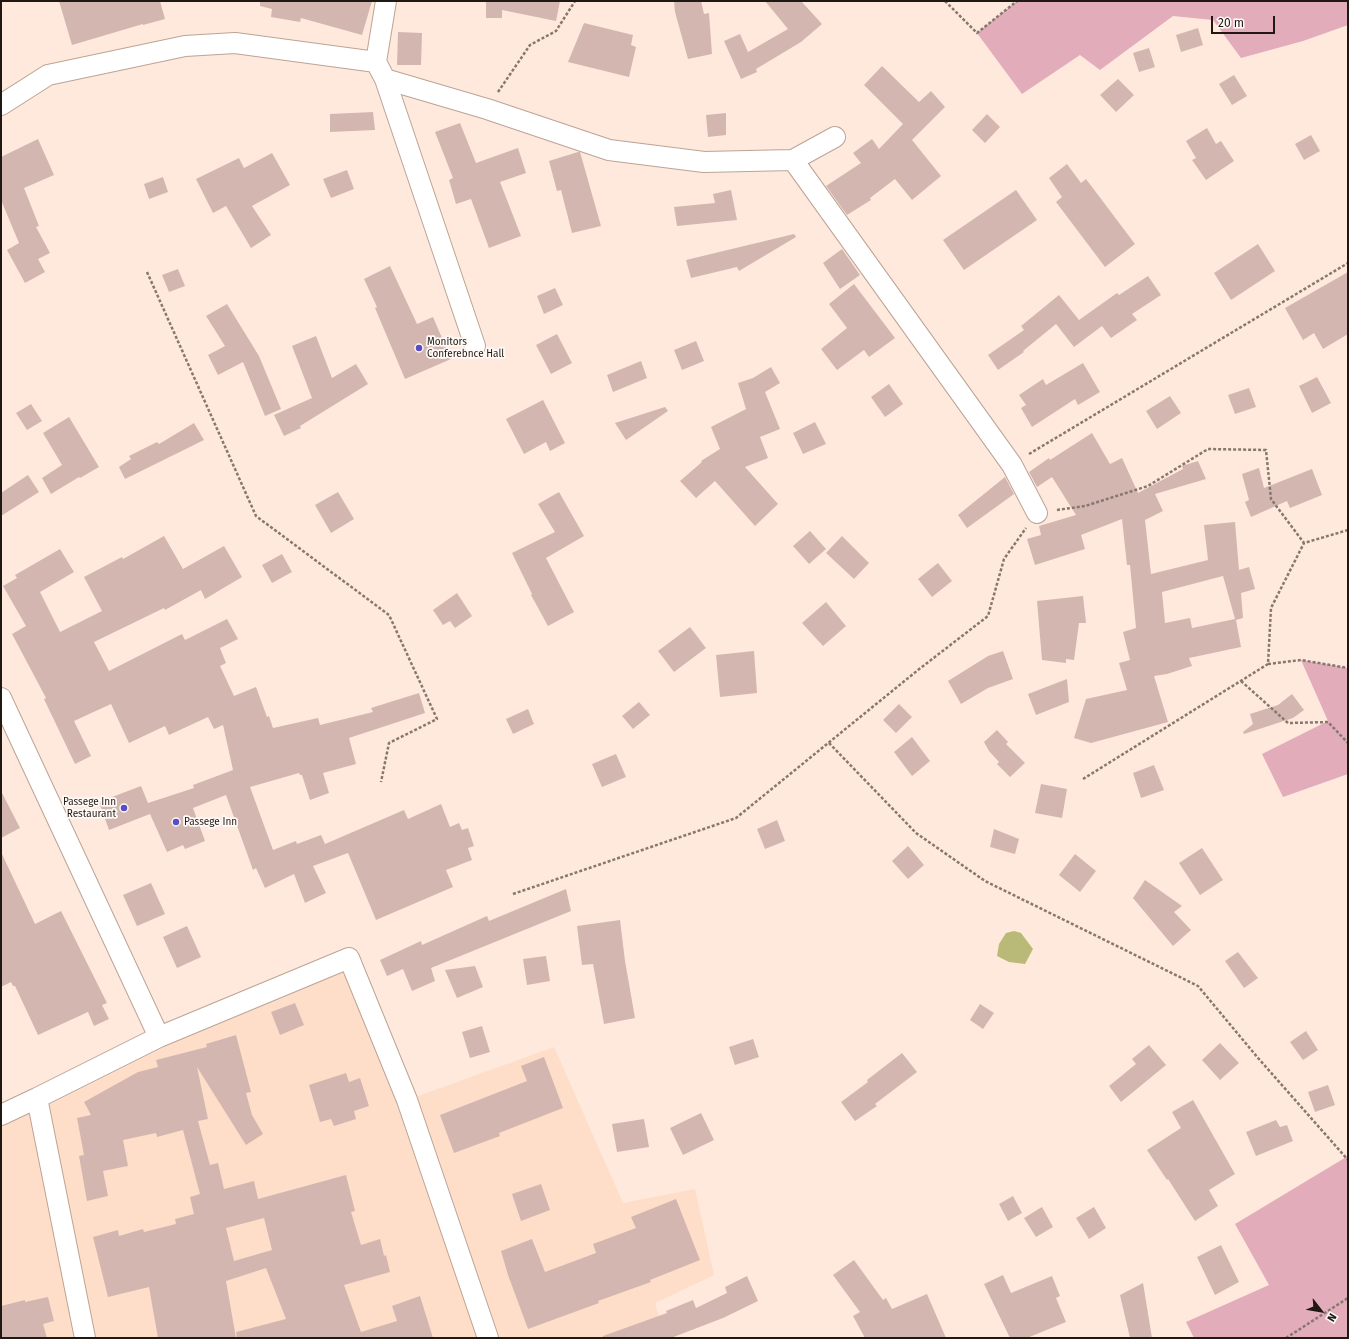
<!DOCTYPE html>
<html>
<head>
<meta charset="utf-8">
<style>
	body { margin:0 }
	#map { position:relative; width:1349px; height:1339px; overflow:hidden; background:#fee9dc; font-family:"Fira Sans",sans-serif }
	canvas { display:block }
	.frame { position:absolute; inset:0; border:2px solid #201812; pointer-events:none }
	.north { position:absolute; left:1301px; top:1291px; width:40px; height:40px; -webkit-text-stroke:3px #fffaf7; paint-order:stroke; rotate:121deg; font-size:11px; font-weight:700; line-height:16px; text-align:center; color:#201812 }
	.north::after { content:''; display:block; margin:auto; width:14px; height:18px; background:#201812; clip-path:polygon(50% 0,100% 100%,50% 72%,0 100%) }
	.scale { position:absolute; left:1211px; top:16px; width:64px; height:18px; box-sizing:border-box; border:2px solid #201812; border-top:0; padding-left:5px; font-size:12px; line-height:14px; white-space:nowrap; color:#201812; -webkit-text-stroke:3px #fffaf7; paint-order:stroke }
</style>
</head>
<body>
<div id="map">
<canvas width="1349" height="1339"></canvas>
<div class="frame"></div>
<div class="north">N</div>
<div class="scale">20 m</div>
</div>
<script>
const ctx = document.querySelector('canvas').getContext('2d');
ctx.lineJoin = 'round';
function fill(path, color) {
  ctx.fillStyle = color;
  ctx.fill(path, 'evenodd');
}
function poly(rows) {
  const path = new Path2D();
  for (const r of rows) {
    path.moveTo(r[0], r[1]);
    for (let i = 2; i < r.length; i += 2) path.lineTo(r[i], r[i + 1]);
  }
  return path;
}
function trace(path, color, width, dash) {
  ctx.strokeStyle = color;
  ctx.lineWidth = width;
  ctx.lineCap = dash ? 'butt' : 'round';
  ctx.setLineDash(dash || []);
  ctx.stroke(path);
}
function write(font, color, halo, rows, align = 'center') {
  ctx.font = font + ' "Fira Sans",sans-serif';
  ctx.lineWidth = 3.5;
  ctx.setLineDash([]);
  ctx.textBaseline = 'middle';
  ctx.strokeStyle = halo;
  ctx.fillStyle = color;
  for (const [text, x, y, turn = 0] of rows) {
    ctx.save();
    ctx.translate(x, y);
    ctx.rotate((+turn || 0) * Math.PI / 180);
    ctx.textAlign = isNaN(turn) ? turn : align;
    if (halo) ctx.strokeText(text, 0, 0);
    ctx.fillText(text, 0, 0);
    ctx.restore();
  }
}
fill(poly([
	[349,958,407,1100,554,1047,623,1203,695,1189,714,1275,655,1303,665,1338,1,1338,1,1115]
]), '#fedec9');
fill(poly([
	[1017,1,1348,1,1348,25,1303,41,1241,58,1213,20,1173,16,1100,70,1080,55,1022,94,977,33],
	[1301,660,1348,668,1348,774,1283,797,1262,754,1328,721],
	[1348,1156,1348,1338,1194,1338,1186,1322,1269,1285,1235,1224]
]), '#e2acba');
fill(poly([
	[1014,931,1021,933,1033,949,1025,964,1009,962,997,956,999,944,1006,933]
]), '#b9ba77');
fill(poly([
	[59,1,160,1,165,19,143,25,143,24,72,45],
	[260,1,372,1,362,35,301,18,300,22,271,17,272,9,260,6],
	[486,1,560,1,556,21,502,10,502,18,486,18],
	[674,1,701,1,704,14,709,13,712,54,688,59,675,12],
	[765,1,801,1,822,24,801,42,756,69,757,72,741,79,724,41,740,34,748,52,788,29],
	[584,23,633,35,631,45,636,47,629,77,568,62],
	[1198,28,1203,45,1181,52,1176,35],
	[398,32,422,33,421,65,397,65],
	[1149,48,1155,67,1139,72,1133,53],
	[882,66,919,102,931,91,945,107,912,140,941,176,912,200,895,179,870,198,871,200,847,215,826,186,861,163,853,153,872,139,879,149,903,124,864,85],
	[1234,75,1247,96,1232,105,1219,84],
	[1118,79,1134,95,1116,112,1100,95],
	[373,112,375,130,330,132,330,114],
	[726,113,726,135,708,137,706,115],
	[987,114,1000,127,985,143,972,130],
	[460,123,476,163,518,148,526,173,500,182,521,236,489,248,471,199,456,204,449,180,453,178,435,132],
	[1207,128,1216,144,1221,141,1234,161,1206,180,1192,160,1196,158,1186,141],
	[1311,135,1320,151,1304,160,1295,144],
	[38,139,54,175,24,188,39,226,36,227,50,253,38,259,45,272,25,283,7,250,19,243,1,200,1,157],
	[578,152,580,152,601,226,572,233,561,190,557,191,549,161],
	[272,153,290,185,252,206,271,235,251,248,226,206,213,213,196,179,239,158,244,168],
	[1067,164,1081,183,1086,179,1135,244,1105,267,1056,202,1062,197,1049,178],
	[347,170,354,189,331,198,323,179],
	[163,177,168,192,149,199,144,184],
	[731,190,737,220,677,226,674,207,715,203,713,194],
	[1016,190,1037,220,964,270,943,240],
	[794,234,796,237,739,271,737,267,691,278,686,260],
	[1258,244,1275,271,1231,300,1214,273],
	[842,249,860,275,840,289,823,263],
	[390,266,417,324,433,317,451,359,405,379,375,308,377,307,364,279],
	[178,269,185,286,169,292,162,275],
	[1348,272,1348,334,1323,349,1314,333,1303,340,1285,308],
	[1148,276,1161,295,1132,314,1137,320,1111,338,1102,326,1074,347,1056,324,1023,351,1024,352,998,370,988,355,1024,330,1021,326,1059,295,1079,320,1117,293,1119,295],
	[854,284,895,338,869,357,864,350,837,370,821,349,847,328,829,304],
	[555,288,563,305,544,314,537,296],
	[227,304,259,356,281,409,265,416,243,362,218,375,208,355,225,346,206,316],
	[557,334,572,363,551,374,536,345],
	[316,336,332,378,356,364,368,384,300,426,301,428,284,436,274,415,312,398,292,346],
	[696,341,704,361,682,370,674,350],
	[641,361,647,378,613,392,607,375],
	[1083,363,1100,392,1078,405,1075,399,1032,427,1021,408,1026,405,1019,395,1043,379,1046,385],
	[771,367,780,383,765,392,780,429,760,437,768,458,745,467,778,504,755,526,715,481,696,498,680,481,702,462,701,461,720,449,711,427,746,409,738,383,753,378],
	[1317,377,1331,403,1312,413,1299,386],
	[889,384,903,404,885,417,871,397],
	[1249,388,1256,407,1235,414,1228,395],
	[1170,396,1181,413,1157,429,1146,411],
	[543,400,565,443,550,451,546,442,524,454,506,419],
	[31,404,42,421,27,430,16,413],
	[665,407,668,411,626,440,615,423],
	[69,417,99,467,80,478,79,477,51,494,42,478,62,465,43,433],
	[815,422,826,444,803,454,793,433],
	[194,423,204,440,125,479,119,467,131,459,129,456,157,442,159,444],
	[1092,433,1110,464,1122,458,1138,493,1183,469,1182,466,1198,461,1206,479,1155,494,1163,511,1145,520,1151,574,1208,560,1204,525,1235,522,1239,570,1249,567,1255,589,1241,593,1243,618,1236,620,1241,647,1189,658,1192,666,1167,674,1154,676,1168,722,1091,743,1074,738,1086,699,1127,690,1119,663,1130,660,1123,632,1136,628,1130,565,1127,565,1122,519,1081,535,1085,549,1035,565,1027,539,1041,535,1039,526,1076,515,1052,477,1037,487,1029,472,1049,458,1050,460],
	[1223,576,1235,619,1192,628,1190,618,1165,623,1162,592],
	[1259,468,1264,488,1312,469,1322,495,1290,508,1287,501,1251,517,1245,502,1249,500,1242,474],
	[28,475,39,492,1,516,1,493],
	[1005,477,1014,494,967,528,958,515],
	[338,492,354,519,331,533,315,505],
	[559,492,584,536,546,558,574,612,548,626,531,595,532,594,512,553,555,532,538,504],
	[810,531,826,549,809,564,793,546],
	[164,536,183,569,224,546,242,577,205,599,201,590,165,610,164,608,94,642,109,671,182,634,185,640,227,619,238,639,220,648,226,663,220,666,234,696,256,687,267,717,269,716,273,728,318,718,320,725,373,712,371,708,419,693,425,713,349,738,356,764,323,773,329,793,310,800,302,775,300,775,299,773,250,787,273,850,296,841,297,844,321,835,325,844,404,810,408,819,441,804,450,827,459,823,462,830,468,828,474,846,468,848,472,860,446,870,453,887,376,920,348,853,313,866,326,893,305,903,294,874,265,888,256,868,253,870,226,795,193,808,205,841,185,849,183,845,167,852,150,814,109,830,99,802,141,786,148,803,194,788,193,785,233,770,223,725,214,729,208,717,169,735,165,726,129,743,111,704,74,721,91,756,75,764,44,699,46,698,12,634,26,626,3,586,17,578,15,575,60,549,74,572,40,592,60,632,102,611,84,577,122,557,123,559],
	[842,536,869,563,854,579,826,553],
	[282,554,292,572,272,583,262,565],
	[938,563,952,581,932,597,918,579],
	[457,593,472,616,455,628,450,621,443,625,433,610],
	[1083,596,1086,623,1079,623,1074,660,1066,659,1066,663,1042,660,1037,601],
	[826,602,846,626,823,646,802,623],
	[690,627,706,648,674,672,658,651],
	[754,651,757,693,720,697,716,655],
	[1003,651,1013,679,988,688,961,704,948,681,988,656],
	[1067,679,1069,702,1036,715,1028,694],
	[1292,694,1304,710,1293,718,1244,734,1243,732,1253,724,1250,714,1278,705],
	[639,702,650,715,633,729,622,716],
	[899,704,912,717,896,733,883,720],
	[528,709,534,724,513,734,506,719],
	[997,730,1008,742,1006,744,1025,763,1010,777,997,764,999,762,989,751,984,742],
	[912,737,930,761,912,776,894,752],
	[616,754,626,777,602,787,592,764],
	[1154,765,1164,790,1141,798,1133,773],
	[1041,784,1067,789,1062,818,1035,813],
	[1,791,20,828,1,838],
	[777,820,785,841,765,849,757,829],
	[994,829,1019,839,1015,854,990,847],
	[908,846,924,865,908,879,892,861],
	[1202,848,1223,880,1200,895,1179,863],
	[1,852,35,924,61,911,107,1003,102,1005,109,1019,94,1026,88,1012,38,1035,15,986,13,986,11,982,1,987],
	[1075,854,1096,871,1080,892,1059,875],
	[1145,880,1182,906,1174,912,1191,930,1173,946,1133,898],
	[151,883,165,914,137,926,123,895],
	[566,889,571,911,431,968,435,981,412,991,403,969,387,976,380,960,421,941,422,945,487,916,489,921],
	[620,920,625,961,635,1018,604,1024,593,964,582,965,577,926],
	[187,926,201,957,177,968,163,937],
	[1238,952,1258,978,1244,988,1225,961],
	[546,956,550,981,527,985,523,959],
	[475,966,483,987,457,998,445,970],
	[295,1003,304,1025,280,1035,271,1012],
	[980,1004,994,1013,983,1029,970,1020],
	[482,1026,490,1052,470,1058,462,1032],
	[1306,1031,1318,1050,1303,1060,1290,1042],
	[236,1035,251,1092,246,1093,252,1115,263,1134,246,1145,197,1067,208,1119,198,1121,210,1165,218,1163,224,1189,254,1181,258,1199,346,1175,355,1211,351,1212,361,1245,380,1239,384,1256,386,1255,390,1272,344,1285,361,1332,397,1321,392,1306,420,1296,433,1338,237,1338,236,1332,286,1319,266,1268,226,1281,236,1338,158,1338,149,1287,108,1297,93,1237,118,1230,119,1236,143,1229,144,1232,176,1224,175,1219,194,1214,190,1197,200,1194,183,1130,157,1137,156,1133,123,1140,128,1166,103,1171,108,1196,87,1201,79,1156,84,1155,77,1118,91,1115,84,1102,138,1072,158,1067,156,1060,207,1047,206,1044],
	[264,1218,272,1250,234,1261,226,1228],
	[753,1039,759,1057,735,1065,729,1047],
	[1220,1043,1239,1063,1220,1080,1202,1060],
	[1149,1045,1166,1065,1121,1102,1109,1086,1136,1064,1132,1059],
	[902,1053,917,1072,875,1104,877,1106,855,1121,841,1102,868,1082,867,1080],
	[544,1057,563,1108,499,1133,500,1136,454,1153,440,1115,527,1081,521,1066],
	[346,1073,349,1082,360,1078,369,1106,354,1111,356,1119,334,1126,331,1119,320,1122,309,1085],
	[1328,1085,1335,1105,1315,1112,1308,1092],
	[1193,1100,1235,1174,1209,1190,1218,1206,1195,1221,1168,1179,1167,1180,1147,1150,1181,1128,1172,1112],
	[701,1113,714,1140,683,1155,670,1128],
	[644,1119,649,1147,617,1152,612,1124],
	[1276,1120,1280,1127,1287,1125,1293,1141,1256,1156,1246,1132],
	[541,1184,550,1210,521,1221,512,1194],
	[1013,1196,1022,1213,1008,1221,999,1204],
	[676,1199,700,1260,650,1280,651,1282,598,1301,599,1303,528,1329,508,1275,501,1251,532,1239,545,1272,596,1253,593,1244,636,1228,631,1217],
	[1042,1207,1053,1227,1036,1237,1024,1218],
	[1094,1207,1106,1228,1089,1239,1076,1218],
	[1221,1245,1239,1282,1215,1295,1197,1257],
	[854,1260,883,1300,886,1298,892,1309,927,1294,946,1338,865,1338,853,1316,860,1312,833,1275],
	[1003,1275,1011,1293,1052,1276,1060,1296,1056,1298,1066,1322,1027,1338,1010,1338,984,1284],
	[747,1276,758,1301,723,1318,671,1338,603,1338,603,1336,667,1313,666,1311,693,1300,696,1308,727,1293,725,1287],
	[1143,1283,1152,1338,1130,1338,1120,1295],
	[48,1297,54,1321,43,1324,47,1338,1,1338,1,1306,25,1300,25,1302]
]), '#d4b6b1');
const street = poly([
	[376,62,386,1],
	[385,79,475,346],
	[1,105,48,75,185,46,235,43,376,62,385,79,487,109,609,150,704,162,793,160,835,137],
	[793,160,1012,465,1037,513],
	[1,698,159,1037],
	[37,1098,85,1338],
	[1,1115,37,1098,159,1037,349,958,407,1100,488,1338]
]);
trace(street, '#bca495', 22);
trace(poly([
	[945,1,977,33,1017,1],
	[498,92,530,45,556,31,575,1],
	[147,272,256,516,389,615,437,719,389,743,381,782],
	[1029,454,1348,263],
	[1057,510,1085,506,1148,486,1208,449,1266,450,1271,499,1304,543,1348,530],
	[1268,664,1301,660,1348,668],
	[1241,681,1288,723,1328,722,1348,743],
	[829,743,916,833,985,881,1198,986,1258,1058,1348,1160],
	[1083,779,1268,664,1271,608,1304,543],
	[513,894,736,818,918,670,988,616,1004,559,1026,528],
	[1286,1338,1348,1298]
]), '#86786f', 2.5, [3, 2]);
trace(street, '#fff', 20);
for (const [x, y, r, color] of [
	[419,348,4,"#584dc5"],
	[124,808,4,"#584dc5"],
	[176,822,4,"#584dc5"]
]) {
  const dot = new Path2D();
  dot.arc(x, y, r, 0, 2 * Math.PI);
  ctx.fillStyle = color;
  ctx.fill(dot);
  trace(dot, '#fffaf7', 1.5);
}
write('10px', '#201812', '#fffaf7', [
	["Monitors",427,342],
	["Conferebnce Hall",427,354],
	["Passege Inn",116,802,"right"],
	["Restaurant",116,814,"right"],
	["Passege Inn",184,822]
], 'left');
</script>
</body>
</html>
